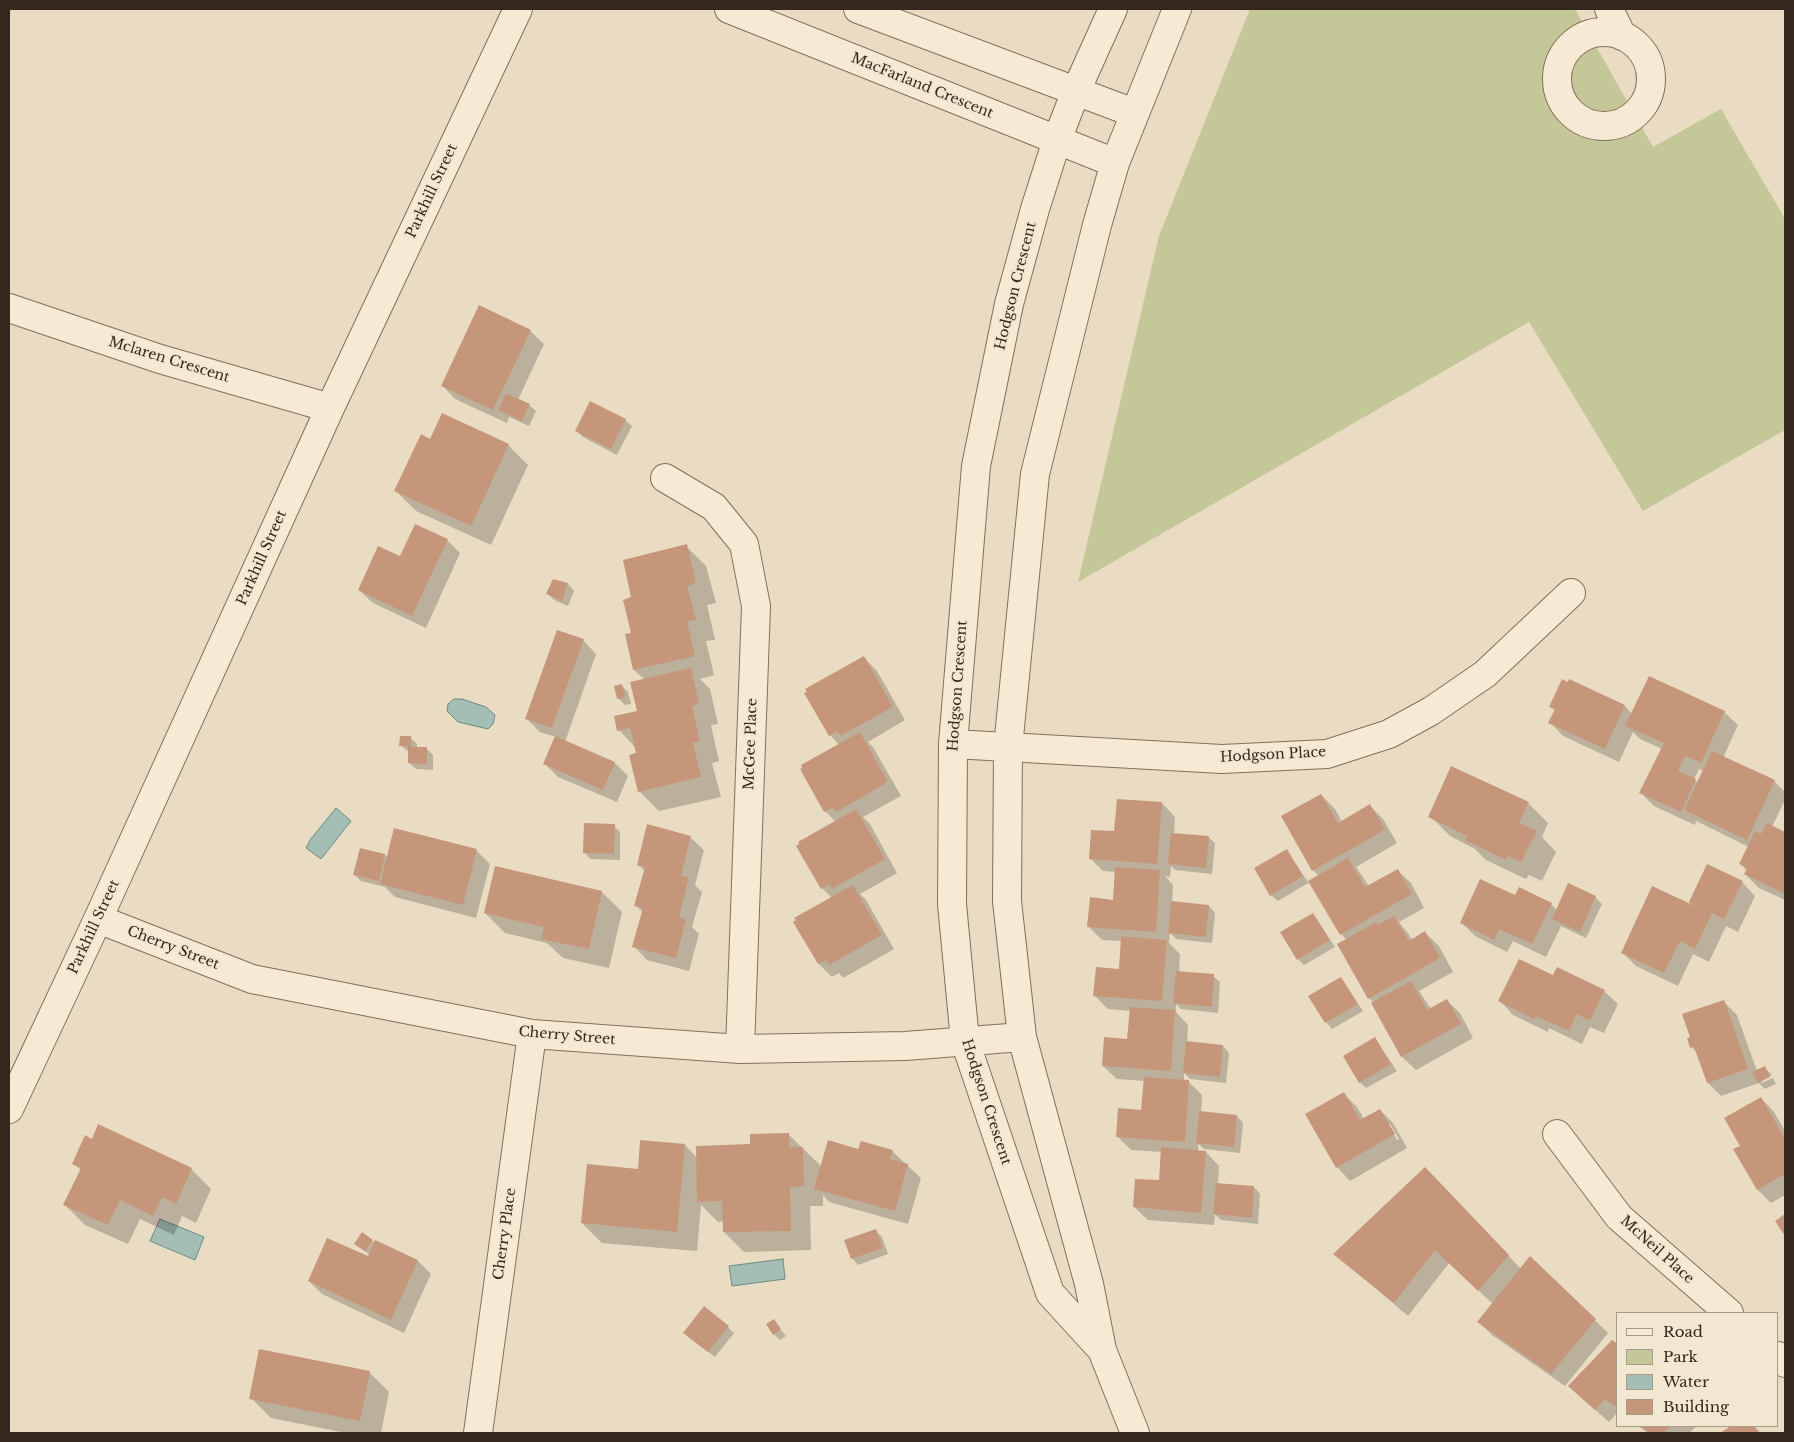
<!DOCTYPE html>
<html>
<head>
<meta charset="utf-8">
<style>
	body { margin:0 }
	#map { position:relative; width:1794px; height:1442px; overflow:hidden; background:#eadcc3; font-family:"Libre Baskerville",serif }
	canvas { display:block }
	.frame { position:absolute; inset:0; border:10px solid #34271e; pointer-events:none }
	.legend { position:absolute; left:1616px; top:1312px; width:162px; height:115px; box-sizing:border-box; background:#f2e7d1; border:1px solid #a69a89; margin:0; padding:6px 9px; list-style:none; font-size:15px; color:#34271e }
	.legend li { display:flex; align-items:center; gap:10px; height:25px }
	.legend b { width:25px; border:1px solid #a69a89 }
</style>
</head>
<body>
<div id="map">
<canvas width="1794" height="1442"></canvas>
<div class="frame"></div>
<ul class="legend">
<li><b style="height:6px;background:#f6ead5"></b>Road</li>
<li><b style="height:14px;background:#c4c797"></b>Park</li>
<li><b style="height:14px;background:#a4bdb5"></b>Water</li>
<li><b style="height:14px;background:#c6967b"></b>Building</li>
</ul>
</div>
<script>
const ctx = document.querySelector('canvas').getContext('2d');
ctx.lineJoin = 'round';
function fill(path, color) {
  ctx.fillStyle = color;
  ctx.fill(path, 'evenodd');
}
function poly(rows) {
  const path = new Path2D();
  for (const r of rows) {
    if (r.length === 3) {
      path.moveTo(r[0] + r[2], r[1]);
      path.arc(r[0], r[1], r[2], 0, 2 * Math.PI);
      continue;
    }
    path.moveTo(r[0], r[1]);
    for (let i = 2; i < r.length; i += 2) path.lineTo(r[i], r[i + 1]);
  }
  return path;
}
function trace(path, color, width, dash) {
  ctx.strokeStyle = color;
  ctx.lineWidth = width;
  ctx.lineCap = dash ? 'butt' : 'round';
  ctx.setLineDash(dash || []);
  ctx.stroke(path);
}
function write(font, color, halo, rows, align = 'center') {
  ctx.font = font + ' "Libre Baskerville",serif';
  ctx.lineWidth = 4.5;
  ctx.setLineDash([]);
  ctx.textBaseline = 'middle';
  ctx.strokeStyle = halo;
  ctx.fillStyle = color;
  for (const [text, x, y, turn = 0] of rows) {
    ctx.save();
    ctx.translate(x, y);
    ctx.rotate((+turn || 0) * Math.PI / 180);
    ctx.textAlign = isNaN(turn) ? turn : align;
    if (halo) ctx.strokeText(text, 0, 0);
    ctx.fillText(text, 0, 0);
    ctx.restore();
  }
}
fill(poly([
	[1250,9,1575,9,1653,147,1721,109,1785,219,1785,430,1643,511,1529,322,1078,582,1159,236]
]), '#c4c797');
const water = poly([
	[454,699,462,699,486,707,495,715,493,724,488,729,458,722,447,711,448,704,454,699],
	[336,808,351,821,321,859,306,848,310,840,336,808],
	[160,1219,204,1237,195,1260,150,1241,160,1219],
	[783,1259,785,1279,732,1286,729,1266,783,1259]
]);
fill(water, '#a4bdb5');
trace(water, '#6c8b81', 1);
fill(poly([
	[530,331,544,344,518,400,529,405,536,411,529,426,509,417,507,423,455,399,442,385],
	[625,420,632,426,617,455,583,437,577,431],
	[431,440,508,445,528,465,491,545,416,511,396,491],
	[447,540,460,553,426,628,373,603,359,590,401,558],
	[686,546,706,566,716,603,707,605,715,640,706,641,714,675,700,679,710,689,718,724,711,725,719,761,712,763,721,797,659,811,639,791,636,748,619,730,638,712,645,680,634,670,633,598],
	[554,580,568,584,574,591,568,606,554,600,548,594],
	[583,640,596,654,565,742,615,763,628,776,617,802,558,777,545,764,556,737,540,732,526,718],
	[864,658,877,671,905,720,868,742,873,747,901,796,863,817,870,824,897,873,860,894,866,900,894,949,843,978,839,973,832,977,819,964,795,922,832,898,822,888,836,822,825,811,839,745,830,735],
	[1570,680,1625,706,1632,714,1724,712,1738,725,1723,758,1774,781,1785,792,1785,800,1772,827,1785,833,1785,900,1759,888,1745,874,1747,871,1741,864,1749,847,1696,821,1695,825,1654,806,1641,793,1662,749,1640,739,1633,732,1619,762,1563,736,1550,722,1555,711,1550,706],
	[1699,769,1704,771,1698,783,1694,779],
	[621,685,628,692,631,704,625,705,618,698],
	[410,737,417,744,417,748,427,749,433,755,433,770,416,769,409,763,409,752,400,745],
	[1321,795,1335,809,1342,822,1370,806,1383,819,1397,843,1356,867,1369,886,1397,870,1411,883,1424,908,1399,922,1413,940,1425,933,1439,946,1453,972,1419,991,1431,1009,1446,1000,1460,1013,1473,1038,1416,1070,1402,1057,1374,1003,1369,998,1347,940,1341,934,1310,882,1278,901,1271,895,1286,850,1308,882,1319,876,1313,870],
	[1162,803,1175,817,1174,834,1208,837,1215,843,1212,874,1175,870,1171,866,1170,877,1165,876,1173,885,1172,903,1209,906,1215,913,1212,943,1176,939,1170,933,1169,943,1180,954,1179,973,1213,976,1220,982,1218,1013,1181,1009,1176,1004,1176,1012,1188,1025,1187,1043,1223,1046,1229,1053,1226,1083,1190,1079,1184,1073,1184,1081,1189,1082,1202,1095,1201,1113,1237,1116,1243,1123,1240,1153,1204,1149,1198,1144,1198,1151,1206,1152,1219,1166,1218,1184,1254,1187,1260,1194,1258,1224,1221,1220,1215,1214,1214,1225,1148,1220,1134,1207,1160,1181,1162,1152,1131,1150,1117,1136,1142,1111,1145,1081,1117,1079,1103,1066,1128,1040,1131,1011,1108,1009,1095,996,1120,970,1122,941,1102,940,1088,926,1114,901,1116,872,1103,871,1090,858,1115,833],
	[1528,803,1548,823,1542,837,1556,852,1542,881,1529,875,1526,879,1486,860,1475,849,1450,836,1430,816],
	[614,826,620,832,620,860,590,859,584,852],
	[690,837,704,850,695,885,702,892,692,927,699,934,689,971,647,960,634,946,643,913,636,905,645,871,638,865],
	[476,850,490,864,476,918,395,897,385,887,361,881,355,875,385,855,388,858],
	[1707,866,1742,882,1755,896,1738,932,1726,926,1709,962,1693,954,1678,986,1636,966,1622,952,1689,905],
	[496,868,602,892,622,912,609,968,563,958,547,943,505,933,485,913],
	[1516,897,1551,904,1557,910,1595,897,1602,904,1586,938,1561,926,1546,957,1513,941,1507,952,1475,936,1461,922],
	[1313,914,1335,947,1304,965,1298,959],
	[1554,977,1604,991,1618,1004,1604,1033,1590,1027,1582,1044,1549,1028,1548,1032,1513,1015,1500,1001],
	[1341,978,1363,1011,1332,1029,1326,1022],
	[1723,1001,1737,1015,1757,1071,1764,1067,1772,1075,1761,1081,1761,1083,1773,1078,1776,1084,1765,1089,1759,1083,1721,1096,1708,1083,1697,1053,1692,1047,1692,1038],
	[1375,1039,1397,1071,1366,1088,1360,1082],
	[1344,1094,1357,1107,1364,1119,1380,1110,1393,1123,1407,1148,1350,1181,1337,1167],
	[1388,1124,1390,1124,1399,1139,1397,1140],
	[1761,1098,1774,1112,1785,1131,1785,1195,1771,1203,1758,1190,1735,1150,1742,1146],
	[788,1134,822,1167,859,1150,892,1151,921,1178,908,1224,829,1202,823,1195,823,1206,810,1206,811,1250,744,1252,724,1232,724,1221,718,1222,701,1205,697,1251,602,1243,582,1223,639,1170,685,1145,697,1158],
	[93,1140,191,1169,211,1189,196,1223,182,1216,174,1235,140,1219,128,1244,85,1225,65,1205,81,1170,74,1164],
	[1438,1182,1521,1269,1530,1257,1608,1333,1565,1386,1492,1335,1479,1322,1493,1304,1449,1263,1408,1316,1335,1254],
	[876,1231,882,1237,888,1254,858,1265,852,1258],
	[372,1241,418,1261,431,1274,404,1333,322,1294,309,1281,368,1258,370,1255,355,1244],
	[773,1321,786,1336,780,1340,774,1334],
	[728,1327,734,1333,715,1357,691,1339],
	[1618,1346,1618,1412,1609,1422,1583,1399],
	[369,1372,389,1392,381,1433,346,1433,271,1418,251,1398],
	[1638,1426,1697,1426,1689,1433,1648,1433],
	[1733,1426,1754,1426,1761,1433,1722,1433]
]), '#0003');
fill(poly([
	[479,305,531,330,493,410,441,386],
	[506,393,530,404,522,421,498,410],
	[590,401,626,419,611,449,575,431],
	[442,413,509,444,471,526,394,491,421,434,430,439],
	[415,524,448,539,412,616,358,590,378,546,400,556],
	[687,544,696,583,687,586,696,620,687,621,695,656,633,670,625,634,631,633,623,600,631,597,623,560],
	[553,579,568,583,562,601,546,594],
	[557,630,584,639,552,728,525,719],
	[864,656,893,707,840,736,837,731,829,736,804,693,807,692,805,689],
	[691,668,699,704,692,706,700,741,693,743,701,777,638,792,629,755,636,753,630,728,617,731,614,716,637,711,630,682],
	[1649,676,1725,711,1701,763,1685,756,1678,771,1696,779,1681,812,1639,793,1664,743,1625,726],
	[1562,679,1568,682,1569,679,1625,705,1605,749,1548,723,1555,709,1549,707],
	[622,684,625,697,617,699,614,686],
	[860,732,888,782,836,812,833,807,824,812,800,769,802,768,801,765],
	[400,736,411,736,411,747,427,747,427,764,408,763,408,746,399,746],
	[555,736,615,762,603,790,543,764],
	[1712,751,1775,780,1747,840,1684,810],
	[1451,766,1529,802,1519,823,1537,831,1521,862,1508,856,1506,860,1465,840,1467,836,1428,817],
	[1321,794,1338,823,1370,804,1385,830,1312,871,1281,816],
	[1117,799,1162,802,1157,864,1089,859,1091,830,1114,831],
	[856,809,885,859,832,889,829,884,821,889,796,846,799,844,798,842],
	[584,823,615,824,614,854,583,853],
	[1767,823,1785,832,1785,894,1744,874,1747,868,1739,864,1755,831,1761,834],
	[647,824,691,836,681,876,689,877,679,916,686,920,676,958,632,947,643,908,634,906,645,867,637,865],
	[394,828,477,849,463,905,380,884],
	[1171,833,1209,836,1206,868,1168,864],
	[360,848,385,854,379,881,353,875],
	[1287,849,1303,876,1270,896,1254,868],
	[1348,858,1365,887,1398,869,1412,894,1340,935,1308,881],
	[1707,864,1743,881,1724,919,1712,913,1695,949,1680,941,1664,973,1621,953,1652,886,1708,912,1689,902],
	[495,866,602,891,589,949,541,939,544,927,484,913],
	[1115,867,1160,870,1156,932,1087,927,1090,897,1113,900],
	[1480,879,1515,895,1519,887,1552,903,1532,944,1499,929,1494,940,1460,923],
	[1568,883,1596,896,1580,932,1552,919],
	[853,885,882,935,829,965,826,960,818,964,793,922,796,920,794,918],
	[1171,901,1209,905,1206,937,1168,933],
	[1313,913,1330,940,1297,960,1280,932],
	[1394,916,1409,941,1425,931,1440,958,1368,999,1337,944,1376,922,1378,925],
	[1121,936,1167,940,1162,1001,1093,996,1096,967,1119,969],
	[1519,959,1553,975,1557,967,1605,990,1590,1021,1577,1014,1569,1031,1536,1016,1534,1019,1498,1001],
	[1176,971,1214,974,1212,1007,1173,1003],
	[1341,977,1358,1004,1325,1023,1308,996],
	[1411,981,1427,1010,1447,999,1461,1024,1401,1057,1371,1003],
	[1724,1000,1748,1069,1707,1083,1694,1047,1690,1048,1687,1038,1690,1037,1682,1014],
	[1130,1007,1175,1010,1171,1071,1102,1066,1104,1037,1127,1039],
	[1375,1037,1391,1064,1359,1083,1343,1056],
	[1186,1041,1223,1045,1220,1077,1183,1073],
	[1765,1066,1770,1077,1758,1083,1752,1072],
	[1144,1077,1189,1080,1185,1142,1116,1137,1118,1108,1141,1110],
	[1344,1092,1360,1120,1380,1109,1395,1134,1336,1168,1305,1114],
	[1761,1097,1785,1139,1785,1174,1757,1190,1733,1149,1740,1146,1724,1118],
	[1199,1111,1237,1115,1234,1147,1196,1143],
	[98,1124,192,1168,176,1204,162,1197,153,1216,120,1200,108,1225,63,1205,81,1168,72,1164,85,1135,92,1139],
	[789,1133,789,1147,803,1147,804,1186,790,1187,791,1231,723,1232,722,1201,697,1202,696,1146,750,1144,750,1134],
	[640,1140,685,1144,677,1232,581,1223,587,1164,638,1169],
	[828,1140,858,1149,861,1141,893,1150,890,1159,908,1164,895,1211,814,1189],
	[1161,1147,1206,1151,1201,1213,1133,1207,1135,1179,1159,1180],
	[1425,1167,1509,1255,1478,1291,1435,1250,1394,1303,1333,1254],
	[1216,1183,1254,1186,1252,1218,1213,1214],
	[1785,1214,1785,1236,1775,1221],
	[876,1229,883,1248,851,1259,844,1240],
	[362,1232,373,1240,365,1251,354,1244],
	[327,1238,368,1256,375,1240,418,1260,391,1320,308,1281],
	[1530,1256,1596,1319,1551,1374,1477,1322],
	[704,1306,729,1326,708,1352,683,1333],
	[774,1319,781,1329,773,1335,766,1324],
	[1612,1340,1618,1344,1618,1408,1605,1399,1595,1410,1568,1386],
	[259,1349,370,1371,360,1421,249,1399],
	[1640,1426,1671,1426,1663,1433,1650,1433],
	[1731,1426,1754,1426,1759,1433,1720,1433]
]), '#c6967b');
const minor = poly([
	[729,9,1115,163],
	[858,9,1134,113],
	[1609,9,1622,36],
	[1604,79,47],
	[9,308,160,359,330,408],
	[665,478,714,507,744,544,756,606,740,1049],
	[953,744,1222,759,1327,754,1389,734,1431,711,1485,674,1571,593],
	[98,919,252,979,532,1034,740,1049,905,1046,1022,1037],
	[9,1109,98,919,330,408,518,9],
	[1557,1134,1619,1217,1729,1313],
	[1102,1350,1050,1293,965,1041,952,904,953,744,976,466,1009,304,1035,209,1057,140,1076,91,1113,9],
	[1778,1356,1785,1363],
	[478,1433,532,1034],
	[1135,1433,1102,1350,1089,1284,1022,1037,1007,901,1008,747,1035,474,1097,225,1115,163,1177,9]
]);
trace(minor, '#836e5b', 30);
trace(minor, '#f6ead5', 28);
write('14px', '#34271e', '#f2e7d1', [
	["MacFarland Crescent",922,86,22],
	["Parkhill Street",432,191,-65],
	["Hodgson Crescent",1016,286,-76],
	["Mclaren Crescent",169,360,17],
	["Parkhill Street",262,558,-66],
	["Hodgson Crescent",958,686,-86],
	["McGee Place",751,744,-88],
	["Hodgson Place",1273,755,-3],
	["Parkhill Street",94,927,-65],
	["Cherry Street",173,948,21],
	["Cherry Street",567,1036,5],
	["Hodgson Crescent",986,1102,72],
	["Cherry Place",505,1234,-82],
	["McNeil Place",1657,1250,42]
]);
</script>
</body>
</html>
